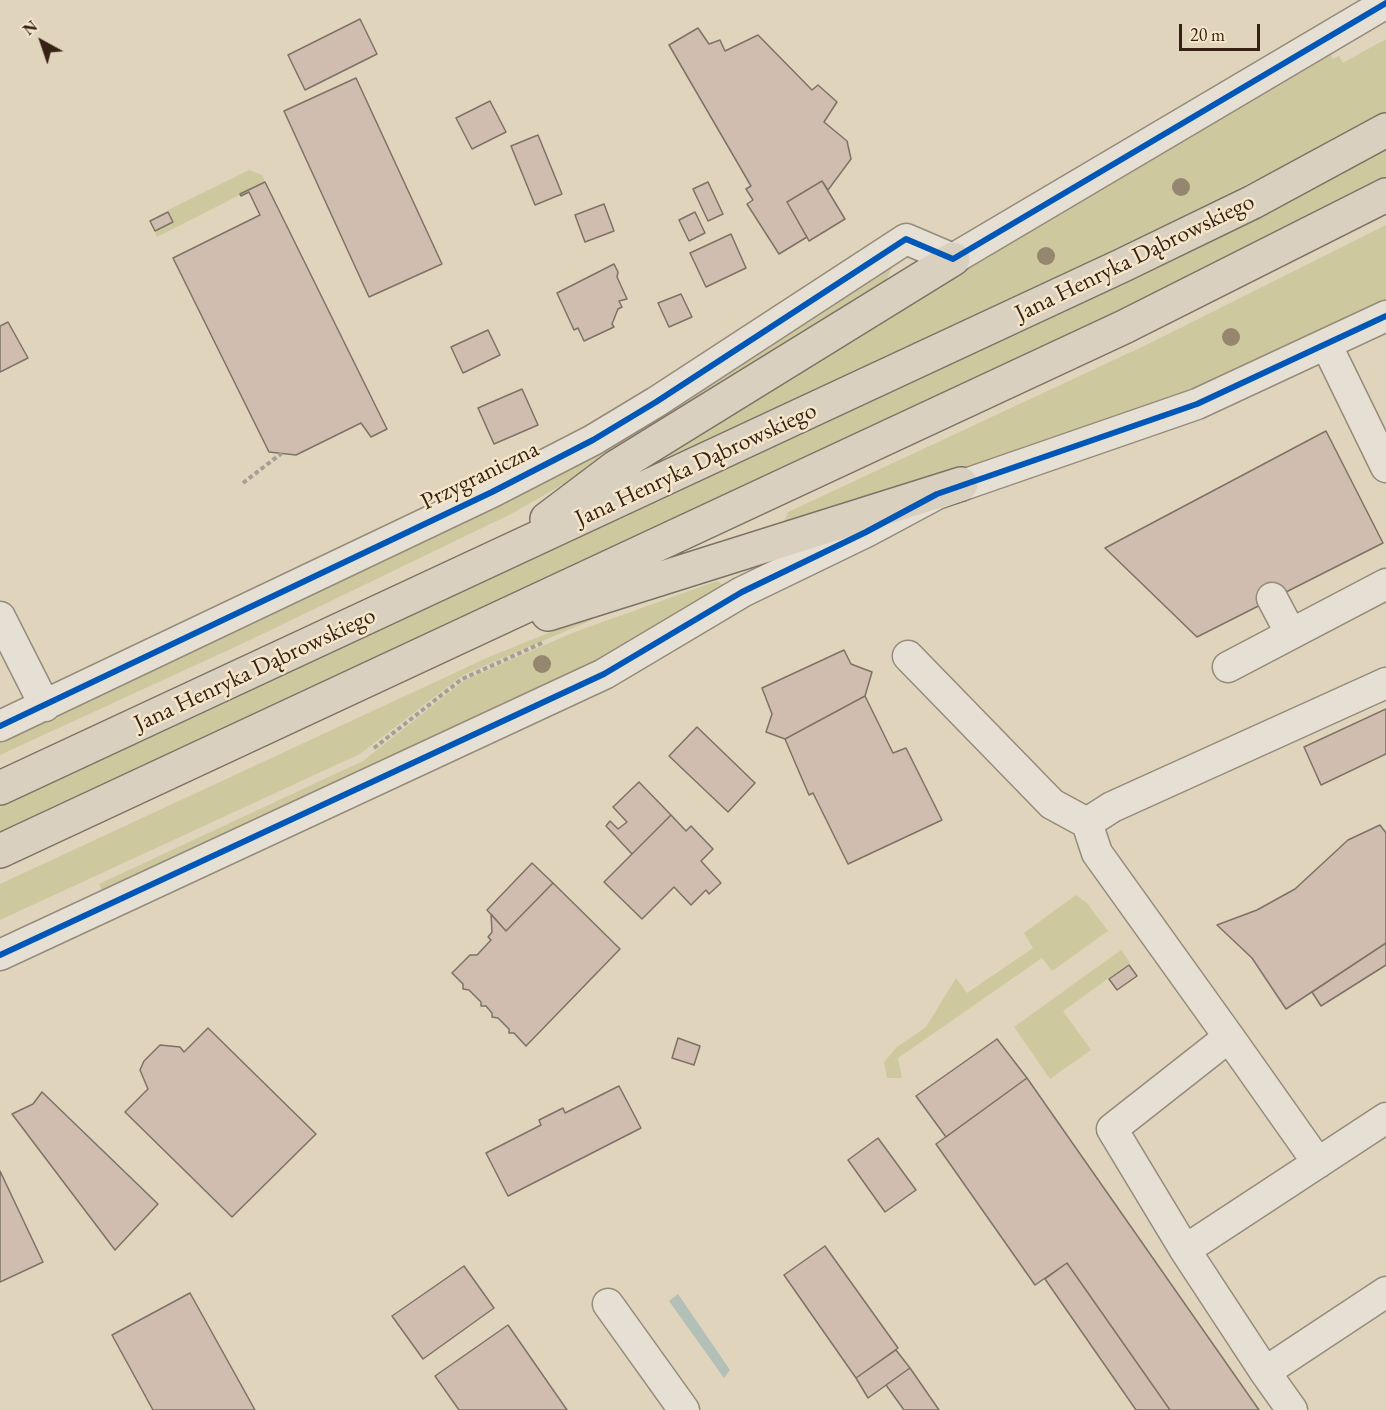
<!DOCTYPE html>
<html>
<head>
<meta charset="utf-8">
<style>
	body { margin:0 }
	#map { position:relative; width:1386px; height:1410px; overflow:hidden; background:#e0d4bc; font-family:"EB Garamond",serif }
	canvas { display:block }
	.north { position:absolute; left:12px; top:12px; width:60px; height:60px; -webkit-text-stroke:4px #f5e6ca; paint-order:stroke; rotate:320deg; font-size:16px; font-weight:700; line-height:24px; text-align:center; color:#362114 }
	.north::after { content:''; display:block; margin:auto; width:21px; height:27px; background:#362114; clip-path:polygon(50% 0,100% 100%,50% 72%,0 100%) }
	.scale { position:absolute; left:1179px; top:24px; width:81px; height:27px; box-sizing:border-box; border:3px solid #362114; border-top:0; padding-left:8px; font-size:18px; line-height:21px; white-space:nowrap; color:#362114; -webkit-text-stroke:4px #f5e6ca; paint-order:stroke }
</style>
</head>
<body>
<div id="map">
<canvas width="1386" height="1410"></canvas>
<div class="north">N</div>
<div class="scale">20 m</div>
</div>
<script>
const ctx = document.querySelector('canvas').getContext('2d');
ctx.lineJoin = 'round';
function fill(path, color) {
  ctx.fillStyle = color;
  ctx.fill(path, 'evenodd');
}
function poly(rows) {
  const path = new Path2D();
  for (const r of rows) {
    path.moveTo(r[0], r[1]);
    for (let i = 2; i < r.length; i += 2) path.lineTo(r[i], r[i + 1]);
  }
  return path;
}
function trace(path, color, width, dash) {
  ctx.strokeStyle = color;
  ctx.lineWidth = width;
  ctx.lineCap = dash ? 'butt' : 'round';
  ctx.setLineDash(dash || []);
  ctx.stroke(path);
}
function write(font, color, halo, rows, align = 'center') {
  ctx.font = font + ' "EB Garamond",serif';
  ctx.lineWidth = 5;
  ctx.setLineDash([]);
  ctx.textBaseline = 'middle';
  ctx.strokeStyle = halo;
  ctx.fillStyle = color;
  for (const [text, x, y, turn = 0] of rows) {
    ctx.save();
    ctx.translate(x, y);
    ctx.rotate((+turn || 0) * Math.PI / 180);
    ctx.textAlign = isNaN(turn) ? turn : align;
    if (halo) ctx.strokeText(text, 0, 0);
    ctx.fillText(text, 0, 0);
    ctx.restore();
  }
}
fill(poly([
	[1384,40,1386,40,1386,112,1282,167,1009,301,622,481,970,265,1330,52,1333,59,1339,56,1343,63],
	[1386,149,1386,178,1325,210,1068,336,0,833,0,807,972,354,1288,201],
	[249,170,262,175,265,182,157,237,155,232,174,222,168,210],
	[1386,225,1386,300,1351,319,1112,425,786,524,784,522,788,512,1146,345],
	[892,267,883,288,616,454,511,514,248,641,0,755,0,739],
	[717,581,732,590,651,638,105,897,99,884,363,761,465,680,572,633],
	[615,606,622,607,463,675,360,754,0,920,0,884,489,657],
	[1076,895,1087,903,1108,931,1052,971,1042,958,898,1058,902,1078,887,1078,884,1062,897,1047,926,1027,956,978,967,993,1033,948,1024,933],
	[1121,950,1130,963,1063,1011,1091,1050,1050,1079,1014,1027]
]), '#cec89e');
fill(poly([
	[678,1294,730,1370,724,1378,669,1301]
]), '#b2c0b7');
const building = poly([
	[360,19,377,54,305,90,288,55,360,19],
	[698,28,709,44,720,40,725,51,758,35,812,90,818,85,837,102,824,122,847,141,851,159,828,190,822,181,787,202,807,237,779,254,747,204,753,200,746,189,751,186,669,45,698,28],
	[356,78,442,264,369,297,284,111,356,78],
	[490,101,506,132,472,149,456,118,490,101],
	[538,135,562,194,535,205,511,146,538,135],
	[822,181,845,219,809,241,787,202,822,181],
	[265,182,387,429,371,437,361,423,296,455,269,452,173,258,260,215,249,192,241,196,240,194,265,182],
	[708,182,723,214,708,221,693,189,708,182],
	[604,204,614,231,585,242,575,215,604,204],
	[168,212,173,222,155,231,150,221,168,212],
	[695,212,705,233,689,241,679,220,695,212],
	[731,234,746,268,706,287,690,253,731,234],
	[614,264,618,272,617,277,627,299,619,301,622,307,618,309,612,324,614,327,584,341,578,328,574,330,557,293,614,264],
	[681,294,692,317,669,327,658,303,681,294],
	[8,322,28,358,0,372,0,326,8,322],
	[488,330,500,355,463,373,451,347,488,330],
	[522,389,538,425,494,444,478,408,522,389],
	[1326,431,1383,543,1197,637,1105,548,1326,431],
	[844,650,851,664,872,672,865,696,785,739,766,732,772,714,762,688,844,650],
	[865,696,893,753,906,748,942,820,848,864,813,793,809,795,785,739,865,696],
	[1386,709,1386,754,1321,785,1304,747,1386,709],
	[697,727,755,783,728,812,669,756,697,727],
	[639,782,671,815,632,854,606,826,610,821,618,829,627,822,613,807,639,782],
	[671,815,686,831,691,826,713,849,701,861,721,883,709,894,706,890,691,905,674,887,642,919,604,882,671,815],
	[1380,825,1386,833,1386,943,1286,1009,1252,958,1217,925,1257,910,1295,889,1348,840,1380,825],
	[532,863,553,883,506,931,487,910,532,863],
	[553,883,620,949,526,1046,514,1033,509,1033,509,1029,498,1018,492,1017,492,1013,486,1006,481,1006,481,1002,469,990,463,989,463,984,452,973,470,955,477,955,491,940,488,937,492,932,491,914,506,931,553,883],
	[1386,943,1386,965,1321,1006,1312,992,1386,943],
	[1129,965,1137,976,1117,990,1109,979,1129,965],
	[208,1028,316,1134,232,1217,125,1112,148,1089,140,1070,144,1061,160,1045,180,1047,184,1052,208,1028],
	[678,1038,700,1046,694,1065,672,1058,678,1038],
	[997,1039,1027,1078,946,1137,916,1096,997,1039],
	[1027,1078,1259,1410,1170,1410,1067,1263,1035,1285,936,1144,1027,1078],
	[619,1086,641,1128,508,1196,486,1153,541,1125,539,1120,563,1108,565,1113,619,1086],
	[42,1092,158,1204,115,1250,12,1114,33,1104,42,1092],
	[878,1138,916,1190,885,1212,848,1160,878,1138],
	[0,1171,43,1262,0,1282,0,1171],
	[825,1246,898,1348,856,1378,784,1275,825,1246],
	[1067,1263,1170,1410,1136,1410,1045,1279,1067,1263],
	[464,1266,494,1308,423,1359,392,1316,464,1266],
	[190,1293,255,1410,153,1410,112,1335,190,1293],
	[508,1325,567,1410,459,1410,435,1376,508,1325],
	[896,1350,910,1368,868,1398,856,1378,896,1350],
	[910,1368,939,1410,904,1410,886,1385,910,1368]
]);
fill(building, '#d0bdaf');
trace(building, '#7c7366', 1.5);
const minor = poly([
	[1327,346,1386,467],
	[1272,598,1291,634],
	[0,617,45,706],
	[908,656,1052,804,1087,823],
	[1228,667,1386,584],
	[0,726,492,492,593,440,656,402,906,239,953,259,1386,3],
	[0,955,604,674,742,592,866,532,937,494,1197,404,1386,316],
	[1229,1037,1318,1163],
	[1185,1250,1386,1118],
	[608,1304,684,1410],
	[1265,1372,1185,1250,1112,1129,1229,1037,1097,853,1087,823,1112,807,1386,683],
	[1292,1410,1265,1372,1386,1292]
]);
const major = poly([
	[547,519,616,467,953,259],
	[548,614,961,484],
	[0,788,1121,266,1253,202,1386,130],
	[0,851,1124,327,1386,195]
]);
trace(minor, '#948b7c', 33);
trace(major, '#7c7366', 36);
trace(poly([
	[243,483,282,453],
	[374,748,462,679,542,643]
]), '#a69f95', 4, [4.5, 3]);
trace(minor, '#e6e0d4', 30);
trace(major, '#dad0bf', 33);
trace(poly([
	[0,726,492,492,593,440,656,402,906,239,953,259,1386,3],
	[0,955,604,674,742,592,866,532,937,494,1197,404,1386,316]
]), '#0057b8', 6);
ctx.fillStyle = '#95876f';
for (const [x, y] of [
	[1181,187],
	[1046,256],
	[1231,337],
	[542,664]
]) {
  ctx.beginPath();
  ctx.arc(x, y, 9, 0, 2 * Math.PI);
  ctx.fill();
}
write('24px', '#362114', '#f5e6ca', [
	["Jana Henryka Dąbrowskiego",1135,258,-26],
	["Jana Henryka Dąbrowskiego",696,465,-25],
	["Przygraniczna",480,476,-26],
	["Jana Henryka Dąbrowskiego",255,670,-25]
]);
</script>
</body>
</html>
